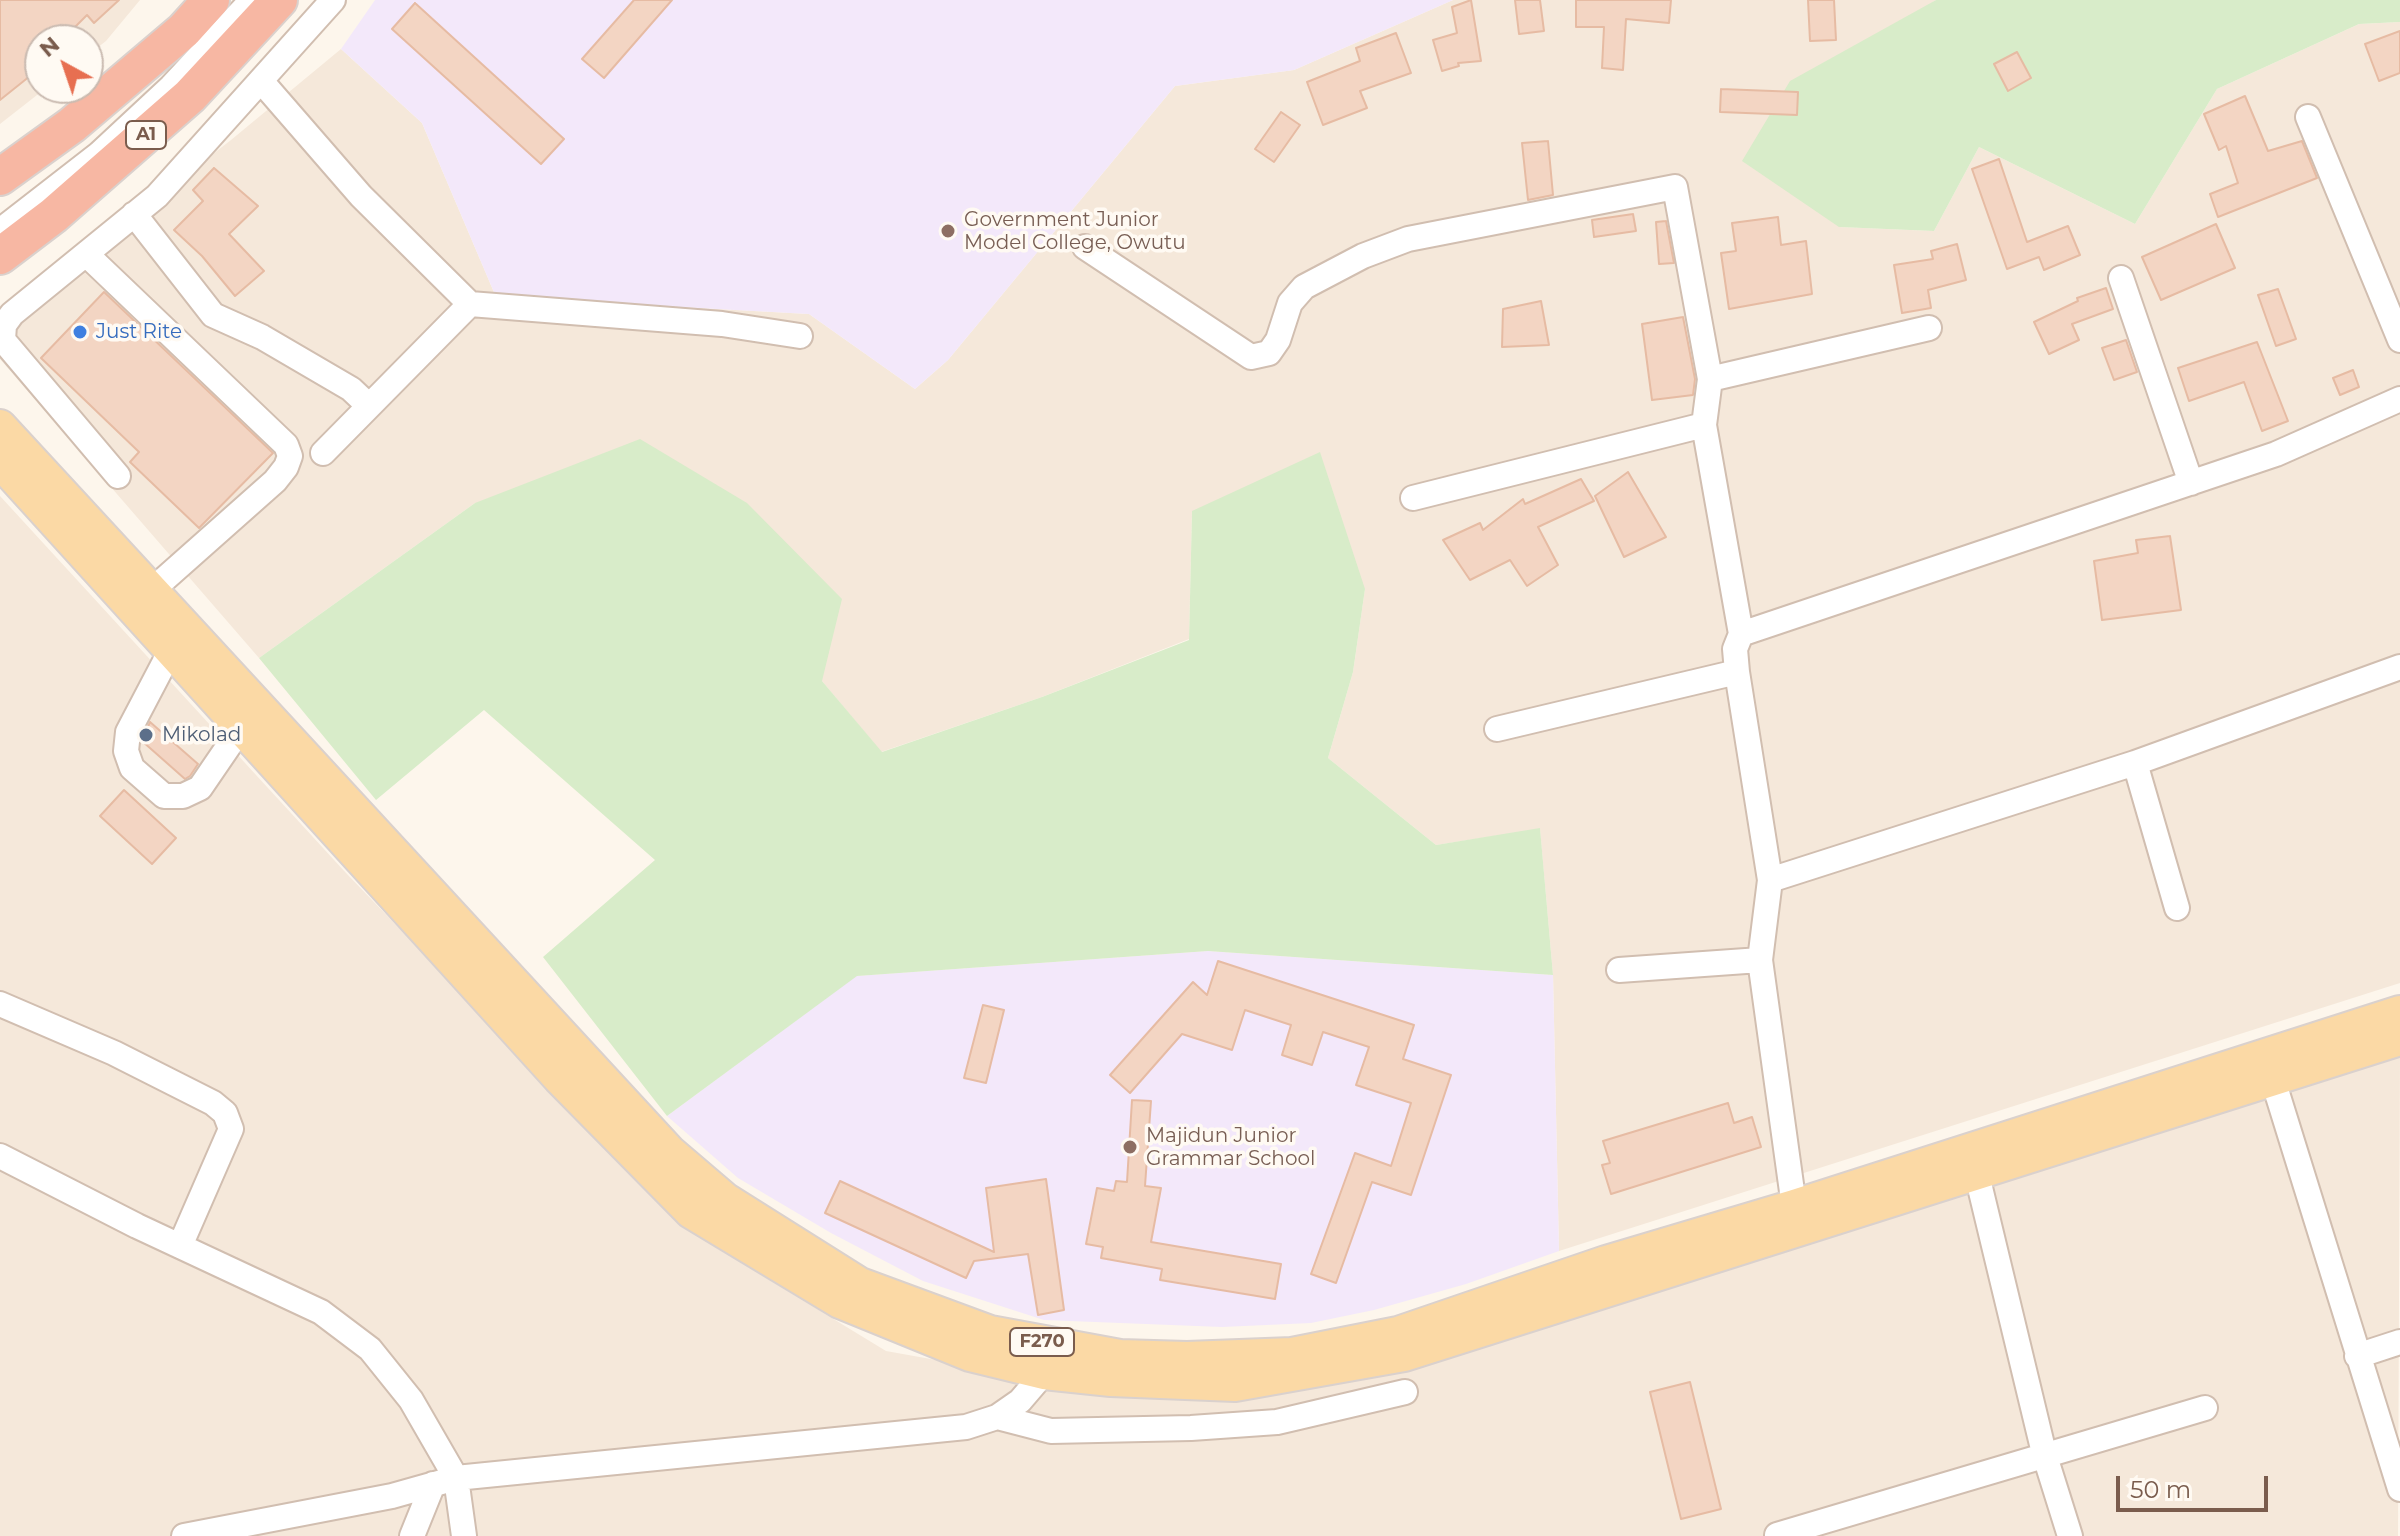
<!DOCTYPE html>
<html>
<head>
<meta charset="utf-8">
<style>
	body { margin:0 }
	#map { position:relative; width:2400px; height:1536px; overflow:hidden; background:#fdf6ec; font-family:Montserrat,sans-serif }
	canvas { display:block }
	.north { position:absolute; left:24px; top:24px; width:80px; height:80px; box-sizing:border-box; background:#fffaf3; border:2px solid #cabbb1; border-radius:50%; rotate:320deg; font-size:22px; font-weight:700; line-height:32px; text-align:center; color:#7a5c4d }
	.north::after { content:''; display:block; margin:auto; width:28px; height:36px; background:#e76f51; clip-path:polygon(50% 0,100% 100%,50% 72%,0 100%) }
	.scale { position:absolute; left:2116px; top:1476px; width:152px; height:36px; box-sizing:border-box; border:4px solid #7a5c4d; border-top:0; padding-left:10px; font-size:24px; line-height:28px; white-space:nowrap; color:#7a5c4d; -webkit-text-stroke:6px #fffaf3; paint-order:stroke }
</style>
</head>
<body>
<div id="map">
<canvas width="2400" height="1536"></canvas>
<div class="north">N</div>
<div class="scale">50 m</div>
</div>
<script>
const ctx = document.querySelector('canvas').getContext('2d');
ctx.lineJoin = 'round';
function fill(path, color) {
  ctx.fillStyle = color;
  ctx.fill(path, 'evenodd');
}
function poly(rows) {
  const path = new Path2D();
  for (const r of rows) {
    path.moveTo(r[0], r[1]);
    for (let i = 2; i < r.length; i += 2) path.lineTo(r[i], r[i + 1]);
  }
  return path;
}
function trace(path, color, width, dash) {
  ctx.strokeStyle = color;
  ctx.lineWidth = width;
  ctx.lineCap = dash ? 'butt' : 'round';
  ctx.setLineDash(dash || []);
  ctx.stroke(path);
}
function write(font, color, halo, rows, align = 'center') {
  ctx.font = font + ' Montserrat,sans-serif';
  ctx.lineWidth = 7;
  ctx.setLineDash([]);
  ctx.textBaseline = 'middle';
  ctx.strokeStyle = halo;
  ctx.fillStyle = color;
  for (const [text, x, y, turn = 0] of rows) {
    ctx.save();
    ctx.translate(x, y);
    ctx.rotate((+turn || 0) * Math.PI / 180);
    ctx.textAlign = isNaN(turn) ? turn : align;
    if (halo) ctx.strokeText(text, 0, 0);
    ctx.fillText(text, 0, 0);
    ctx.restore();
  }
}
fill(poly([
	[0,0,140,0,106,41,88,55,88,40,40,40,40,88,46,88,0,124],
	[1453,0,1936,0,1924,8,1839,227,1934,231,1979,147,2135,224,2217,89,2359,24,2400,22,2400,983,1559,1251,1553,975,1540,829,1436,845,1328,758,1353,672,1365,589,1192,511,1189,639,1042,697,881,752,822,681,475,503,259,658,0,359,0,319,231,140,341,49,422,123,496,297,809,314,915,389,948,360,1175,86,1294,70],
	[0,496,346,873,694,1234,886,1351,1143,1397,2400,1054,2398,1536,0,1536]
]), '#f5e8da');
fill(poly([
	[375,0,1453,0,1294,70,1175,86,948,360,915,389,809,314,496,297,422,123,341,49],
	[1208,951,1553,975,1559,1251,1466,1284,1374,1310,1311,1323,1222,1327,1044,1320,923,1281,831,1233,738,1178,667,1116,856,976]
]), '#f3e8fa');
fill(poly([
	[1936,0,2400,0,2400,22,2359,24,2217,89,2135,224,1979,147,1934,231,1839,227,1742,161,1790,81],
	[640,439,747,503,842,599,822,681,882,752,1042,697,1189,640,1192,511,1320,452,1365,589,1353,672,1328,758,1436,845,1540,828,1553,975,1208,951,857,976,667,1116,543,957,655,860,484,710,376,800,259,658,475,503]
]), '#d8ecc9');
const building = poly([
	[0,0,119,0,94,23,87,15,62,40,40,40,40,68,0,100,0,0],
	[634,0,672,0,604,78,582,59,634,0],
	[1471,0,1481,61,1458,63,1459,66,1442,71,1433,40,1457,33,1452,7,1471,0],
	[1515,0,1540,0,1544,31,1519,34,1515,0],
	[1576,0,1671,0,1669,23,1626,19,1623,70,1602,68,1604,27,1576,27,1576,0],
	[1808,0,1834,0,1836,40,1810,41,1808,0],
	[415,3,564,139,541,164,392,29,415,3],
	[2400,31,2400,73,2379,81,2365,44,2400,31],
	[1396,33,1411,73,1360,91,1367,108,1323,125,1307,82,1360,61,1356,48,1396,33],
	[2017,52,2031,78,2008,91,1994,64,2017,52],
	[1721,89,1798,92,1797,115,1720,112,1721,89],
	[2245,96,2268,151,2302,141,2317,178,2218,217,2210,194,2238,183,2226,146,2219,150,2204,114,2245,96],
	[1281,112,1300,125,1274,162,1255,149,1281,112],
	[1548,141,1553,195,1528,200,1522,143,1548,141],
	[1999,159,2027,242,2068,226,2080,255,2044,270,2039,257,2007,269,1972,169,1999,159],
	[214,168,258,206,229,234,264,271,235,296,202,256,174,230,203,201,193,190,214,168],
	[1633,214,1636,231,1594,237,1592,220,1633,214],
	[1778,217,1781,245,1806,241,1812,294,1729,309,1721,253,1736,251,1732,223,1778,217],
	[1666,221,1674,263,1659,264,1656,222,1666,221],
	[2216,224,2235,268,2161,300,2142,257,2216,224],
	[1957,244,1966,280,1928,290,1931,308,1902,313,1894,265,1933,259,1931,251,1957,244],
	[2106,288,2113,309,2072,324,2079,340,2049,354,2034,322,2078,301,2077,298,2106,288],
	[2278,289,2296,339,2276,346,2258,295,2278,289],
	[104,292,273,453,199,528,130,462,139,452,41,358,104,292],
	[1541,301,1549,345,1502,347,1503,309,1541,301],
	[1683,317,1695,379,1693,395,1652,400,1642,324,1683,317],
	[2126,340,2137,372,2114,380,2102,348,2126,340],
	[2257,342,2288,421,2262,431,2244,382,2189,401,2178,368,2257,342],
	[2353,370,2359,387,2340,395,2333,378,2353,370],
	[1628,472,1666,537,1624,557,1595,496,1628,472],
	[1581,479,1594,501,1538,527,1558,565,1527,586,1510,560,1470,580,1443,540,1480,523,1483,530,1523,499,1525,504,1581,479],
	[2170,536,2181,610,2102,620,2094,561,2138,553,2136,540,2170,536],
	[150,722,198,764,190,776,185,779,142,741,150,722],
	[124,790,176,838,152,864,100,816,124,790],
	[1218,961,1414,1025,1403,1059,1451,1075,1411,1195,1372,1182,1336,1283,1311,1274,1355,1153,1391,1166,1411,1103,1356,1085,1369,1047,1323,1032,1312,1065,1282,1055,1291,1025,1245,1010,1232,1050,1182,1034,1130,1093,1110,1075,1193,982,1207,995,1218,961],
	[983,1005,1004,1010,986,1083,964,1078,983,1005],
	[1132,1100,1151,1101,1145,1186,1161,1188,1151,1242,1281,1264,1275,1299,1160,1280,1162,1269,1101,1258,1103,1247,1086,1244,1097,1188,1114,1191,1116,1181,1127,1182,1132,1100],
	[1728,1103,1734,1123,1752,1117,1761,1147,1611,1194,1602,1165,1610,1163,1603,1141,1728,1103],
	[1046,1179,1064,1310,1038,1315,1028,1254,974,1261,966,1278,825,1213,840,1181,994,1252,986,1188,1046,1179],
	[1690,1382,1721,1509,1681,1519,1650,1392,1690,1382]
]);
fill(building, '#f3d5c3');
trace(building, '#e6bba3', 2);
const minor = poly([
	[262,82,361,196,470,304,323,453],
	[2308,117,2400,340],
	[134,214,213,315,262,337,351,389,369,406],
	[0,231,99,154,171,87,252,0],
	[1085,247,1251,357,1269,353,1278,340,1290,303,1304,287,1363,256,1408,239,1675,187,1710,379,1704,425,1741,634,1735,649,1737,672,1770,880,1760,960,1794,1206],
	[86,254,286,445,290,456,286,467,275,481,151,591],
	[2121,278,2191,483],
	[470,304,722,324,800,336],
	[1710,379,1929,328],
	[118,476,3,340,4,325,12,314,157,196,333,0],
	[1413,498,1704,425],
	[1741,634,2276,454,2400,399],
	[171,650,128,732,126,751,132,768,164,796,183,796,200,788,241,728],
	[1497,729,1737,672],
	[2135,763,2177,908],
	[1770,880,2135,763,2400,667],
	[1619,970,1760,960],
	[0,1004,114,1053,213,1103,225,1113,231,1129,180,1246],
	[2273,1080,2400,1489],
	[0,1156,137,1226,321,1312,370,1349,411,1400,456,1478,464,1536],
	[1977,1175,2044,1453,2070,1536],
	[2357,1356,2400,1342],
	[997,1417,1051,1431,1191,1428,1277,1422,1405,1392],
	[1777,1535,2205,1408],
	[184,1536,392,1496,456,1478,966,1427,997,1417,1020,1401,1044,1373],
	[412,1536,433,1484]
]);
const major = poly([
	[0,426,670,1152,725,1199,860,1284,990,1332,1120,1356,1187,1358,1292,1354,1398,1333,1606,1262,1794,1206,2400,1012],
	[0,462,559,1078,691,1212,840,1302,970,1355,1044,1373,1111,1380,1235,1385,1404,1355,2400,1039]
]);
const highway = poly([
	[0,177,72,125,184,30,211,0],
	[0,256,54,215,190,96,279,0]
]);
trace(minor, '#d1beb0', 28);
trace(major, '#dad1cd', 36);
trace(highway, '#dad1cd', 40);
trace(minor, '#fff', 24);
trace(major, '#fbd9a5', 32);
trace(highway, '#f7b7a3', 36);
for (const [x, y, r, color] of [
	[948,231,8,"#8d6e63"],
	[80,332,8,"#3f7fe0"],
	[146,735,8,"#5c6f8a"],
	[1130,1147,8,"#8d6e63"]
]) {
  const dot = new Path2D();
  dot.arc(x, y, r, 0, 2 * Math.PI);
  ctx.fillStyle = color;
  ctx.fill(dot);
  trace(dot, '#fffaf3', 3);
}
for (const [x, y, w] of [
	[146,135,40],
	[1042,1342,64]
]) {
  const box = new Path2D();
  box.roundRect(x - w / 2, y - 14, w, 28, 6);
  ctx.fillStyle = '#fffaf3';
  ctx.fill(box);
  trace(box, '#7a5c4d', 2);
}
write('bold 18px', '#7a5c4d', null, [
	["A1",146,135],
	["F270",1042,1342]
]);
write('20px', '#785e54', '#fffaf3', [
	["Government Junior",964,220],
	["Model College, Owutu",964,243],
	["Majidun Junior",1146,1136],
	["Grammar School",1146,1159]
], 'left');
write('20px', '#366cbe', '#fffaf3', [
	["Just Rite",96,332]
], 'left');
write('20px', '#4e5e75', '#fffaf3', [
	["Mikolad",162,735]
], 'left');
</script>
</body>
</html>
